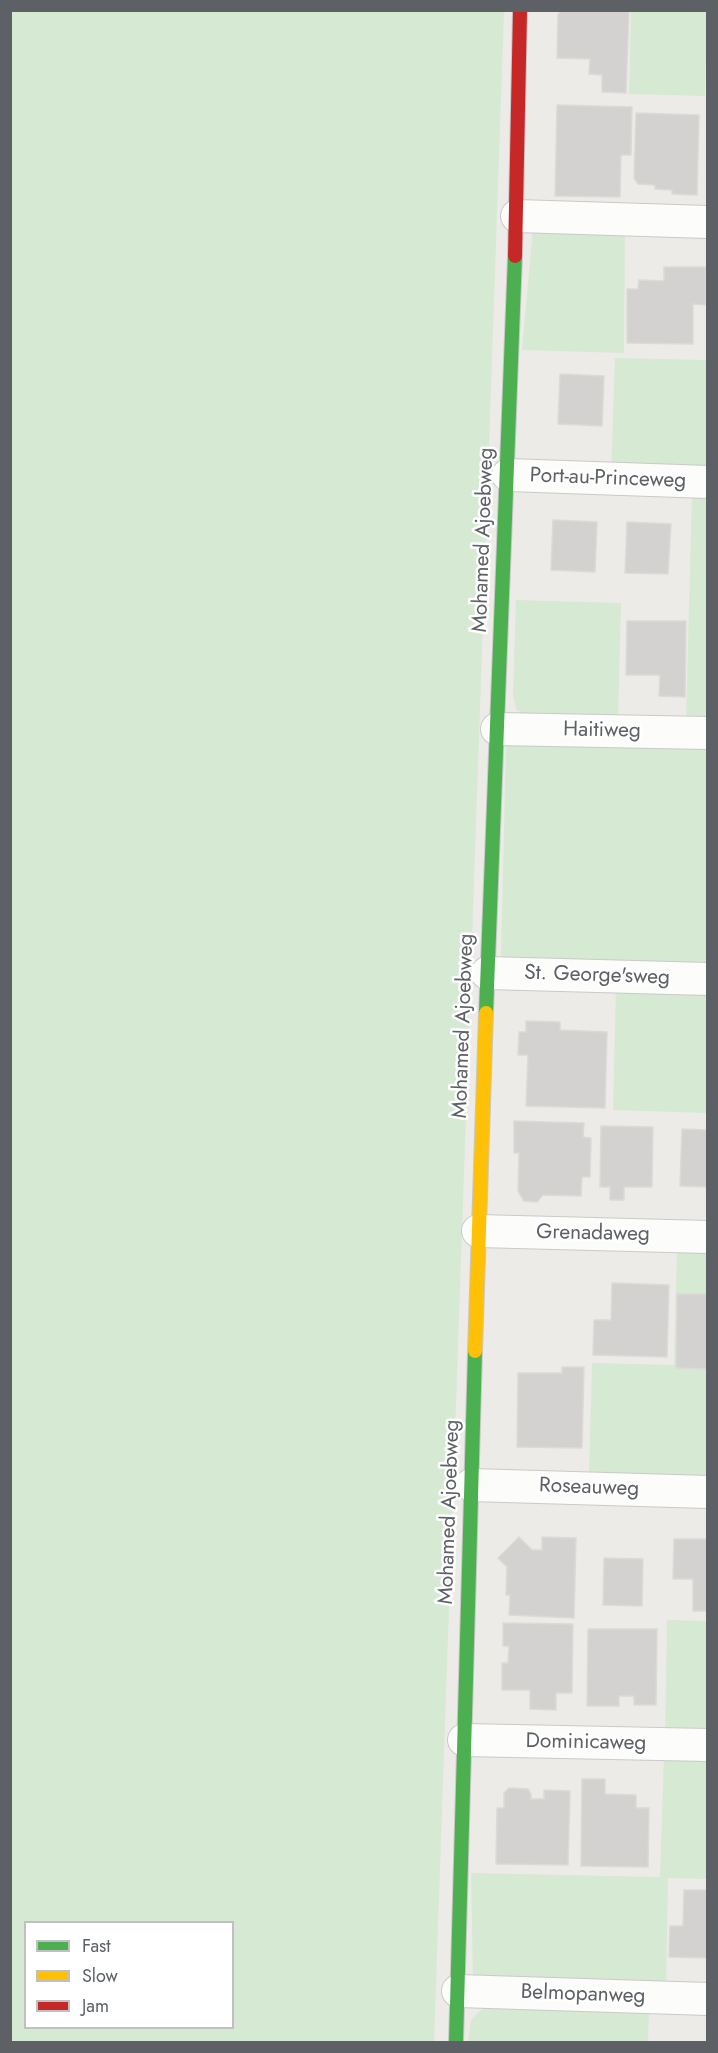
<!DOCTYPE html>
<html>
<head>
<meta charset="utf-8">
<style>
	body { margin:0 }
	#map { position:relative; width:718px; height:2053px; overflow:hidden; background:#edebe7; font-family:Jost,sans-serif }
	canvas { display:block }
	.frame { position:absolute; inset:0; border:12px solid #5d6166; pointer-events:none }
	.legend { position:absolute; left:24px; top:1921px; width:210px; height:108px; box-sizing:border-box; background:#fff; border:2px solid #bec0c2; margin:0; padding:8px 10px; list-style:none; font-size:18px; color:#5d6166 }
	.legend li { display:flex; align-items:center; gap:12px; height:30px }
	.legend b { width:30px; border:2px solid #bec0c2 }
</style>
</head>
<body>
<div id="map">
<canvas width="718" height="2053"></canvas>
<div class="frame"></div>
<ul class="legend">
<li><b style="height:8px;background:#4caf50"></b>Fast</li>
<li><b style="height:8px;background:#ffc107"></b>Slow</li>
<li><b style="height:8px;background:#c62828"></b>Jam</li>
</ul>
</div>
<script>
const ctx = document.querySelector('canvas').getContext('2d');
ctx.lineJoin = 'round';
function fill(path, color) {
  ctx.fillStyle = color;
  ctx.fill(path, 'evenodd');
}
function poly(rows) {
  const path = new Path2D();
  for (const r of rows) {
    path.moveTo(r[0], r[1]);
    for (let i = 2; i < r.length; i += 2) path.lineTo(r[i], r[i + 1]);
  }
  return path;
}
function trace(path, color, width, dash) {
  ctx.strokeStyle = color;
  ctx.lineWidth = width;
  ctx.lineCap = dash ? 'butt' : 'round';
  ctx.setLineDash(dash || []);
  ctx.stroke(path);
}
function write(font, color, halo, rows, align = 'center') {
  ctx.font = font + ' Jost,sans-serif';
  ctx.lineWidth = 5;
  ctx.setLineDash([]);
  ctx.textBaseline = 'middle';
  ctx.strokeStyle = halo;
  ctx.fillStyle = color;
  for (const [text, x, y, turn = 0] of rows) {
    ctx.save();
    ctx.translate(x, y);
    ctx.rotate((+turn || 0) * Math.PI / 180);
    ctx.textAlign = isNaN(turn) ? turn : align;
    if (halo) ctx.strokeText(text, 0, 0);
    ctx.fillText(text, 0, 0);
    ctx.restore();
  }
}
fill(poly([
	[11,11,504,11,434,2042,11,2042],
	[26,1922,232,1922,232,2028,26,2028],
	[631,11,707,11,705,96,629,94],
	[533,228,625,228,624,353,522,350],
	[615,358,707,360,707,478,611,475],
	[692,494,707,495,707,721,686,721],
	[516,600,621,603,618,719,527,717,516,709,513,695],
	[707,743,707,973,501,958,506,744],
	[616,985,707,987,707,1113,613,1110],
	[677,1247,707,1248,707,1479,589,1476,592,1363,674,1365],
	[667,1620,707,1621,707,1737,665,1736],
	[664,1755,707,1756,707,1879,668,1878,666,1989,473,1982,471,1873,660,1877],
	[496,2003,649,2008,648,2042,468,2042,471,2020,481,2010]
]), '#d6e9d3');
const building = poly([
	[564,10,629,10,626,93,602,92,602,75,589,74,590,59,557,58,558,14,564,10],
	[557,105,632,107,631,155,621,155,620,197,555,196,557,105],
	[636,113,699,115,697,195,672,194,672,190,655,189,655,185,638,184,634,178,636,113],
	[664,267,706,267,706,305,693,304,693,344,627,343,627,289,638,289,639,280,664,281,664,267],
	[560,374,604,376,602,426,558,424,560,374],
	[553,520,597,522,595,572,551,570,553,520],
	[627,522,671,524,668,574,625,573,627,522],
	[627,621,686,621,685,697,659,696,660,675,626,675,627,621],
	[526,1021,560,1022,560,1030,607,1032,605,1108,526,1106,528,1055,518,1055,519,1032,526,1032,526,1021],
	[514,1121,584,1123,583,1137,591,1138,590,1177,582,1177,581,1196,543,1195,537,1202,524,1201,518,1191,519,1153,514,1153,514,1121],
	[601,1126,653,1127,652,1187,624,1187,624,1200,610,1200,610,1187,600,1187,601,1126],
	[682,1129,708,1130,708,1187,680,1186,682,1129],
	[612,1283,669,1285,667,1357,593,1355,594,1320,611,1320,612,1283],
	[677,1294,708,1294,708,1369,676,1368,677,1294],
	[562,1367,584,1367,582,1448,517,1447,518,1373,562,1373,562,1367],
	[519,1537,532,1550,542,1550,542,1537,576,1538,574,1618,509,1615,510,1595,506,1595,507,1567,498,1558,519,1537],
	[674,1539,708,1539,708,1611,693,1611,693,1579,673,1579,674,1539],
	[604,1558,643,1559,642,1606,603,1605,604,1558],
	[503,1623,573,1624,572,1693,556,1693,556,1710,530,1709,530,1690,502,1690,502,1663,508,1663,509,1646,503,1646,503,1623],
	[588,1629,657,1629,656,1705,634,1705,634,1696,619,1696,619,1706,587,1706,588,1629],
	[582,1779,605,1779,605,1794,636,1795,636,1808,649,1808,648,1867,581,1866,582,1779],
	[509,1788,528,1789,531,1794,531,1799,544,1799,544,1790,570,1791,568,1865,496,1864,497,1808,504,1808,504,1793,509,1788],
	[684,1890,708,1890,708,1958,669,1957,670,1926,683,1926,684,1890]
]);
fill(building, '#d3d2d0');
trace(building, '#dcdad6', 1.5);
const street = poly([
	[517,216,708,222],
	[508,475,708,482],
	[497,729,708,733],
	[487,973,708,979],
	[478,1231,708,1237],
	[471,1485,708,1492],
	[464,1740,708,1745],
	[458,1991,708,1999]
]);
const fast = poly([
	[486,1013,515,256],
	[456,2042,475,1351]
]);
const slow = poly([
	[475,1351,486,1013]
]);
const jam = poly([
	[515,256,520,10]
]);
trace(street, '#c9cac9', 34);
trace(fast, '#c8c8c8', 16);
trace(slow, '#c8c8c8', 16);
trace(jam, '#c8c8c8', 16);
trace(street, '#fcfcfb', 32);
trace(fast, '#4caf50', 14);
trace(slow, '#ffc107', 14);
trace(jam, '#c62828', 14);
write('21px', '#5d6166', '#fff', [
	["Port-au-Princeweg",608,479,2],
	["Mohamed Ajoebweg",484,540,-88],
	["Haitiweg",602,731,1],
	["St. George'sweg",597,976,2],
	["Mohamed Ajoebweg",464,1026,-88],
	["Grenadaweg",593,1234,1],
	["Roseauweg",589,1488,2],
	["Mohamed Ajoebweg",450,1512,-88],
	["Dominicaweg",586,1743,1],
	["Belmopanweg",583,1995,2]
]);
</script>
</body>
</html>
